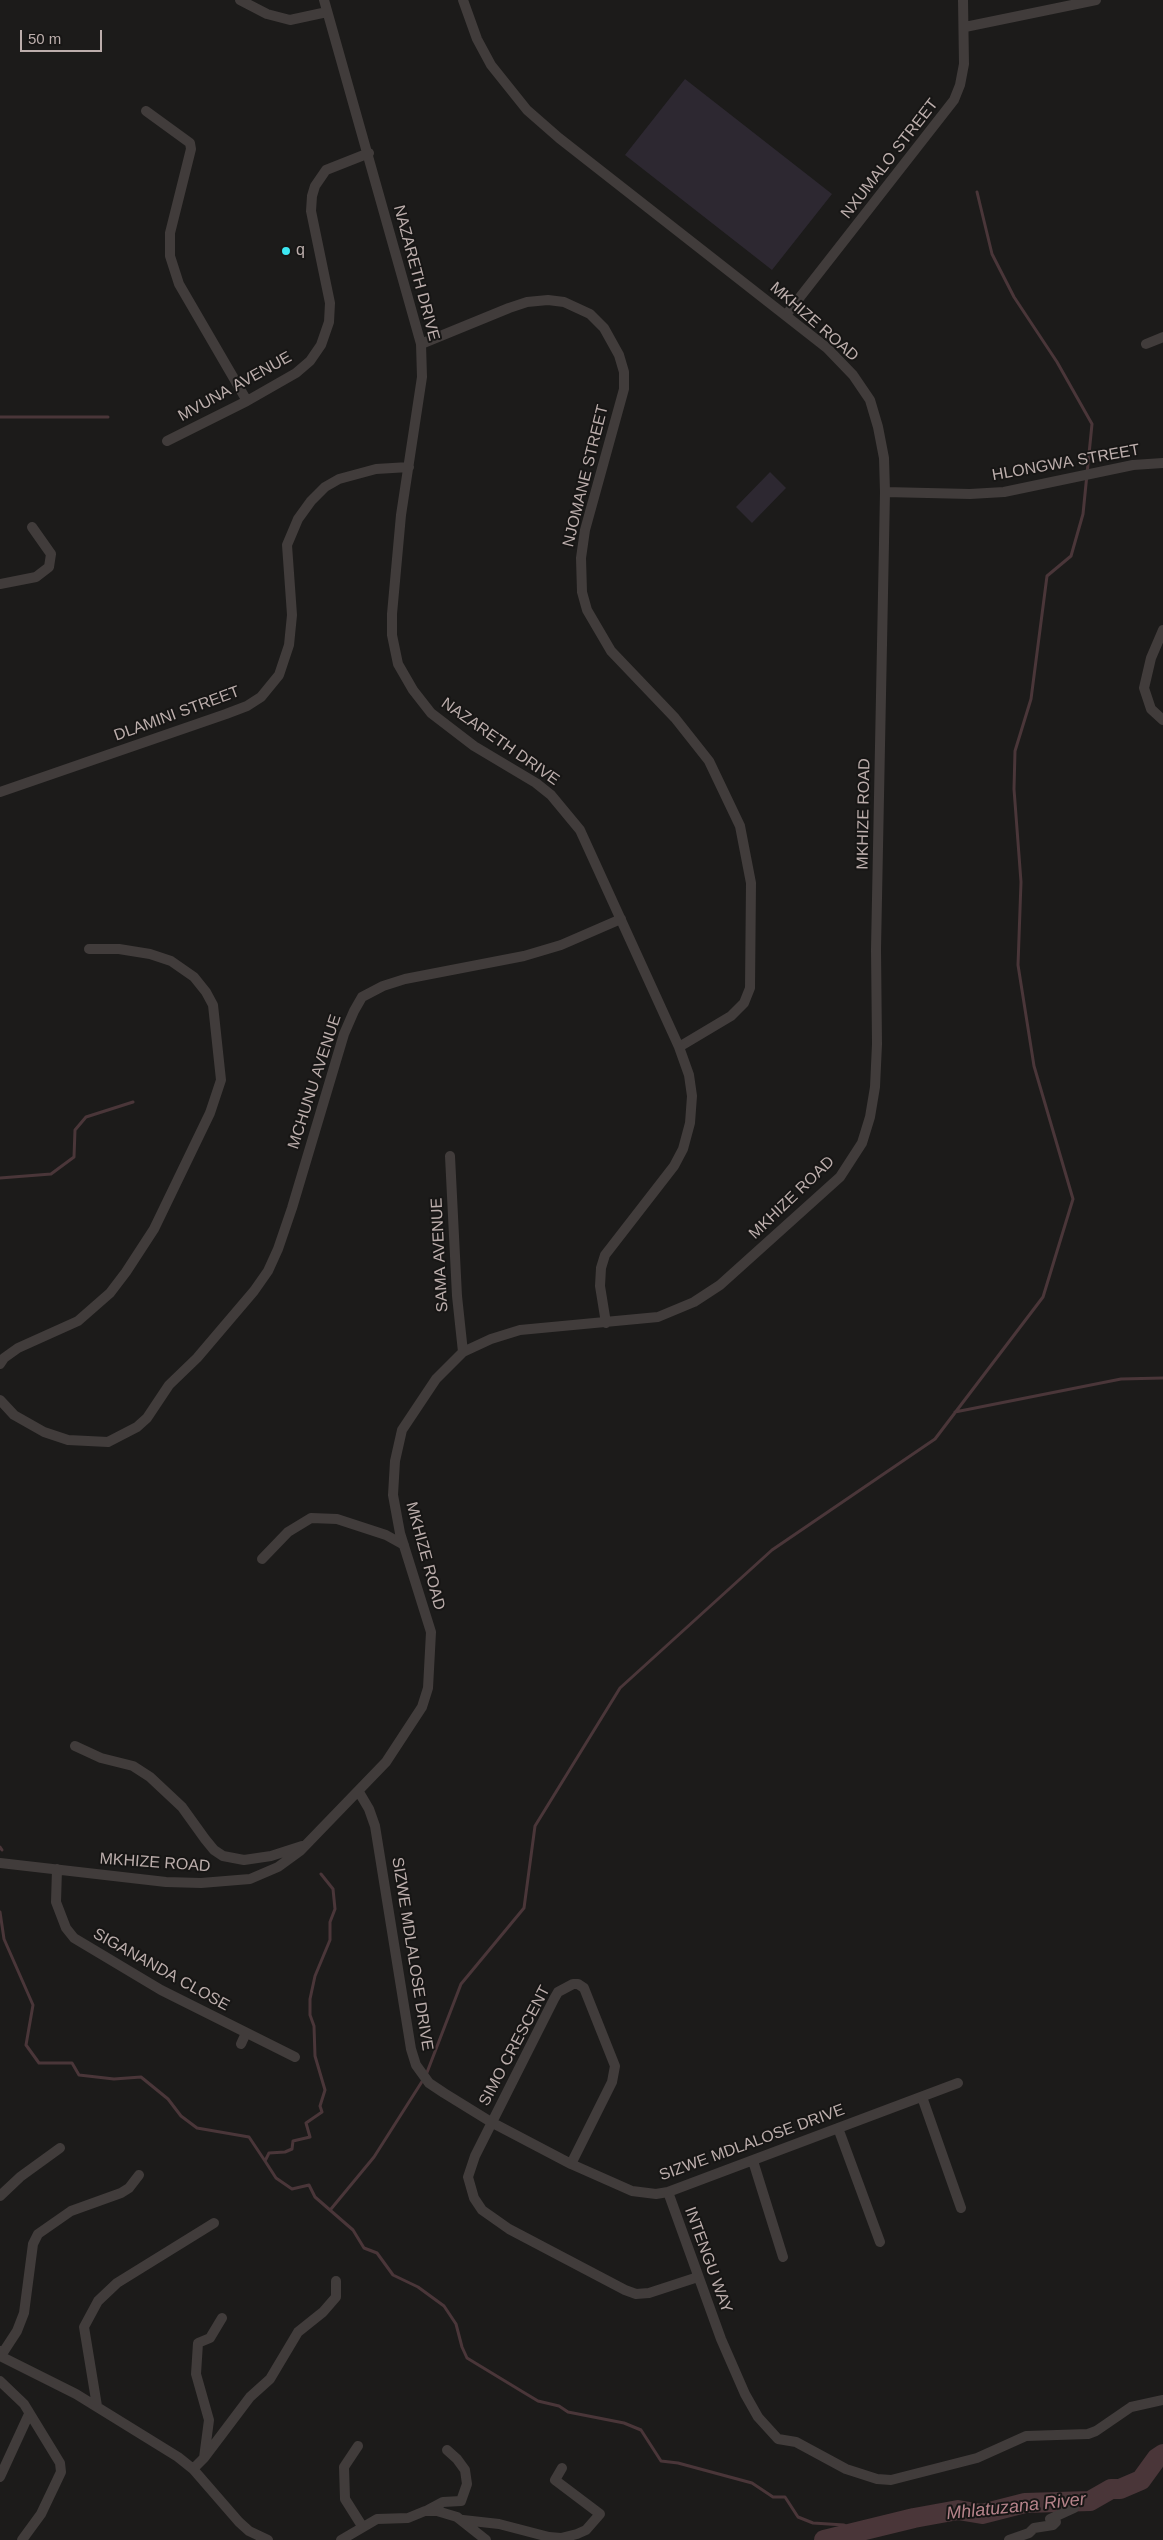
<!DOCTYPE html>
<html>
<head>
<meta charset="utf-8">
<style>
	body { margin:0 }
	#map { position:relative; width:1163px; height:2540px; overflow:hidden; background:#1c1b1a; font-family:Helvetica,sans-serif }
	canvas { display:block }
	.scale { position:absolute; left:20px; top:30px; width:82px; height:22px; box-sizing:border-box; border:2px solid #bcaeac; border-top:0; padding-left:6px; font-size:15px; line-height:18px; white-space:nowrap; color:#bcaeac; -webkit-text-stroke:4px #171615; paint-order:stroke }
</style>
</head>
<body>
<div id="map">
<canvas width="1163" height="2540"></canvas>
<div class="scale">50 m</div>
</div>
<script>
const ctx = document.querySelector('canvas').getContext('2d');
ctx.lineJoin = 'round';
function fill(path, color) {
  ctx.fillStyle = color;
  ctx.fill(path, 'evenodd');
}
function poly(rows) {
  const path = new Path2D();
  for (const r of rows) {
    path.moveTo(r[0], r[1]);
    for (let i = 2; i < r.length; i += 2) path.lineTo(r[i], r[i + 1]);
  }
  return path;
}
function trace(path, color, width, dash) {
  ctx.strokeStyle = color;
  ctx.lineWidth = width;
  ctx.lineCap = dash ? 'butt' : 'round';
  ctx.setLineDash(dash || []);
  ctx.stroke(path);
}
function write(font, color, halo, rows, align = 'center') {
  ctx.font = font + ' Helvetica,sans-serif';
  ctx.lineWidth = 4;
  ctx.setLineDash([]);
  ctx.textBaseline = 'middle';
  ctx.strokeStyle = halo;
  ctx.fillStyle = color;
  for (const [text, x, y, turn = 0] of rows) {
    ctx.save();
    ctx.translate(x, y);
    ctx.rotate((+turn || 0) * Math.PI / 180);
    ctx.textAlign = isNaN(turn) ? turn : align;
    if (halo) ctx.strokeText(text, 0, 0);
    ctx.fillText(text, 0, 0);
    ctx.restore();
  }
}
fill(poly([
	[685,79,832,194,772,270,625,155],
	[770,472,786,488,752,523,736,507]
]), '#2d2831');
trace(poly([
	[0,417,108,417],
	[0,1178,51,1174,74,1157,75,1130,86,1117,133,1102],
	[955,1412,1121,1379,1163,1378],
	[0,1847,2,1850],
	[321,1874,333,1889,335,1909,330,1922,330,1940,315,1976,310,1999,310,2015,314,2026,315,2056,325,2090,320,2106,322,2112,306,2123,310,2137,293,2141,292,2149,285,2152,269,2153,265,2161,276,2178,292,2189,309,2185,315,2197,353,2230,364,2248,377,2253,393,2275,418,2287,444,2306,456,2324,462,2347,467,2358,523,2392,538,2401,559,2406,568,2412,624,2423,641,2430,661,2461,678,2463,752,2483,773,2497,785,2497,798,2517,813,2523,844,2525,859,2532],
	[0,1912,4,1939,33,2005,26,2045,39,2063,72,2063,79,2075,114,2079,141,2077,168,2099,181,2116,197,2128,249,2137,265,2161],
	[426,2075,461,1984,524,1908,535,1826,620,1688,772,1550,935,1439,1043,1297,1073,1199,1034,1066,1018,965,1021,882,1014,789,1015,751,1031,699,1047,576,1071,556,1083,514,1092,424,1057,362,1014,297,992,254,977,192],
	[331,2209,374,2157,423,2080]
]), '#4a3639', 3);
trace(poly([
	[824,2540,914,2518,958,2510,982,2514,1025,2503,1090,2501,1111,2489,1120,2489,1141,2480,1157,2458,1163,2454]
]), '#4a3639', 20);
trace(poly([
	[240,0,267,14,290,20,327,12],
	[324,0,421,344,422,377,401,515,392,614,392,635,398,664,413,690,431,713,474,746,536,783,551,795,580,830,679,1047,689,1075,692,1096,690,1123,683,1149,674,1166,605,1255,601,1268,600,1286,606,1323],
	[965,27,1096,0],
	[146,111,190,143,191,149,170,233,170,256,179,284,247,401],
	[786,315,954,100,960,85,964,64,963,0],
	[421,344,509,308,527,302,548,300,564,302,590,314,604,328,619,355,624,372,624,389,585,530,581,558,582,592,587,610,611,651,675,718,709,761,740,826,751,883,750,988,744,1003,731,1016,679,1047],
	[1146,344,1163,337],
	[167,441,247,401,296,373,310,361,321,345,329,322,330,303,311,211,312,196,315,186,326,170,369,153],
	[885,492,970,494,1004,492,1133,465,1163,463],
	[0,584,36,577,49,567,51,554,32,527],
	[1163,630,1151,658,1144,688,1151,709,1163,720],
	[0,792,226,714,247,706,261,697,279,675,289,645,292,615,287,545,298,519,311,501,325,487,339,479,376,469,409,467],
	[450,1156,457,1296,463,1352],
	[0,1364,4,1358,18,1348,78,1321,110,1293,126,1272,154,1229,210,1113,221,1080,213,1005,206,992,194,977,171,961,150,954,119,949,89,949],
	[0,1400,14,1415,44,1432,68,1440,108,1442,137,1427,147,1418,169,1385,197,1358,254,1291,268,1271,278,1249,292,1208,344,1034,354,1011,362,997,383,986,405,979,524,956,561,945,621,919],
	[262,1559,288,1532,311,1518,337,1519,386,1535,404,1545],
	[75,1746,101,1758,133,1766,150,1777,182,1807,205,1839,214,1850,223,1856,244,1860,271,1856,302,1846],
	[359,1792,369,1809,375,1826,411,2049,416,2065,429,2083,444,2093,491,2122,571,2164,632,2191,656,2194,668,2192,958,2083],
	[0,1863,166,1882,201,1883,250,1879,278,1867,300,1851,386,1762,422,1707,428,1688,431,1632,400,1533,393,1495,395,1461,402,1430,436,1379,463,1352,491,1339,520,1330,658,1317,694,1302,720,1285,840,1177,862,1143,870,1117,875,1087,877,1044,876,949,885,492,884,458,878,427,870,400,853,375,827,348,559,138,527,110,491,65,477,39,463,0],
	[57,1869,56,1902,66,1928,74,1938,161,1990,295,2057],
	[241,2044,246,2033],
	[922,2097,961,2208],
	[838,2128,880,2242],
	[753,2161,783,2257],
	[571,2164,612,2082,615,2066,584,1988,578,1984,573,1984,558,1992,554,1999,475,2156,468,2177,474,2198,482,2210,509,2229,625,2290,636,2294,649,2293,698,2277],
	[668,2192,721,2339,745,2394,758,2417,778,2439,796,2442,846,2469,877,2479,891,2480,977,2458,1026,2436,1088,2434,1096,2431,1131,2407,1163,2400],
	[0,2196,20,2177,60,2148],
	[0,2351,4,2351,17,2331,24,2313,33,2244,38,2234,71,2211,121,2193,129,2188,139,2175],
	[0,2356,76,2394,178,2457,193,2469,239,2522,249,2531,268,2540],
	[0,2381,24,2404,60,2463,61,2472,41,2514,22,2540],
	[97,2406,84,2327,98,2301,117,2283,214,2223],
	[358,2446,344,2467,345,2499,362,2526],
	[204,2458,250,2397,270,2379,298,2332,323,2312,336,2297,336,2281],
	[193,2469,204,2458,209,2420,196,2374,198,2343,210,2338,222,2318],
	[0,2477,29,2414],
	[428,2510,443,2502,461,2501,467,2484,465,2470,457,2459,447,2450],
	[463,2520,499,2524,549,2537,561,2538,577,2534,586,2530,600,2514,555,2480,562,2468],
	[341,2540,377,2519,408,2518,425,2511,437,2511,457,2517,486,2540],
	[1009,2540,1029,2533,1034,2528,1053,2525,1056,2522,1050,2519,1074,2508]
]), '#413c3b', 10);
for (const [x, y, r, color] of [
	[286,251,5,"#3ce7f2"]
]) {
  const dot = new Path2D();
  dot.arc(x, y, r, 0, 2 * Math.PI);
  ctx.fillStyle = color;
  ctx.fill(dot);
  trace(dot, '#171615', 2);
}
write('16px', '#bcaeac', '#171615', [
	["NXUMALO STREET",890,159,-52],
	["NAZARETH DRIVE",416,273,75],
	["MKHIZE ROAD",814,322,41],
	["MVUNA AVENUE",235,387,-29],
	["HLONGWA STREET",1066,463,-10],
	["NJOMANE STREET",586,476,-76],
	["DLAMINI STREET",177,714,-20],
	["NAZARETH DRIVE",500,742,35],
	["MKHIZE ROAD",864,814,-89],
	["MCHUNU AVENUE",315,1082,-72],
	["MKHIZE ROAD",792,1198,-44],
	["SAMA AVENUE",440,1255,-93],
	["MKHIZE ROAD",425,1556,75],
	["MKHIZE ROAD",155,1863,4],
	["SIZWE MDLALOSE DRIVE",412,1954,81],
	["SIGANANDA CLOSE",161,1970,29],
	["SIMO CRESCENT",515,2046,-62],
	["SIZWE MDLALOSE DRIVE",752,2143,-20],
	["INTENGU WAY",708,2260,70]
]);
write('16px', '#bcaeac', '#171615', [
	["q",296,251]
], 'left');
write('italic 18px', '#b6848b', '#171615', [
	["Mhlatuzana River",1016,2507,-6]
]);
</script>
</body>
</html>
